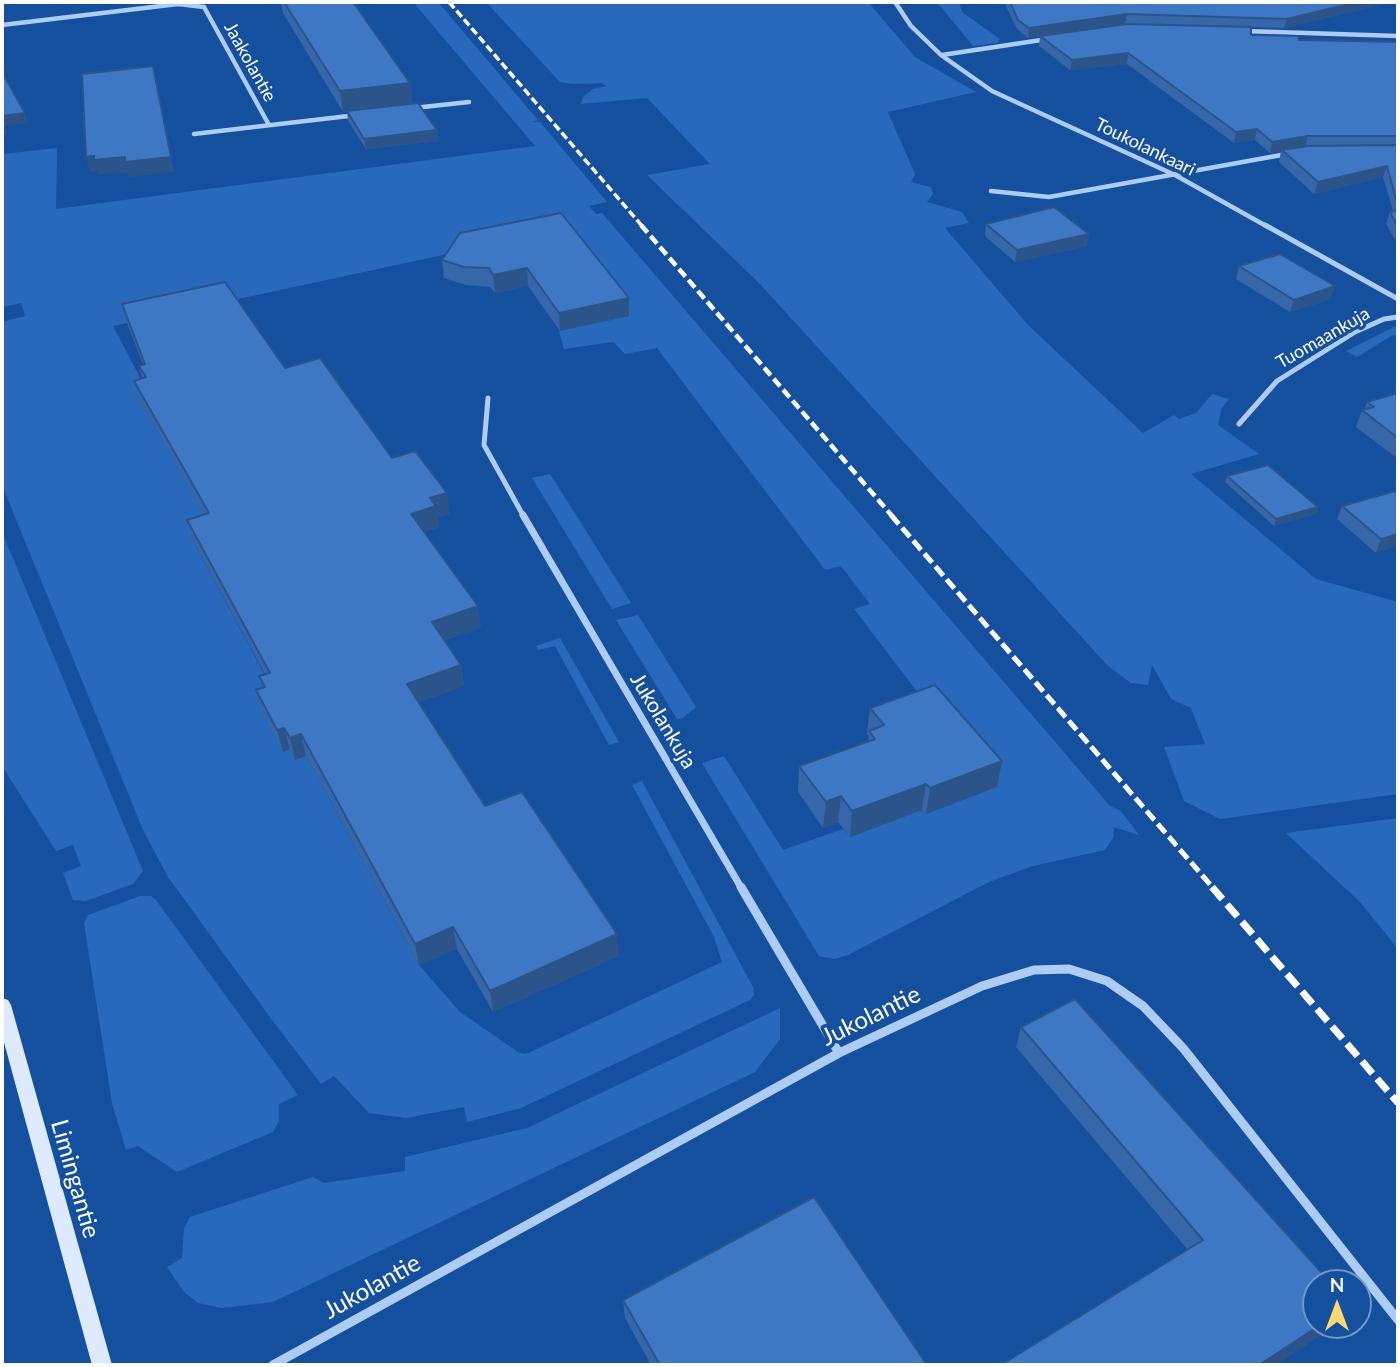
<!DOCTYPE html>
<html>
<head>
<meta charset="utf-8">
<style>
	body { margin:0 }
	#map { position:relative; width:1400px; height:1367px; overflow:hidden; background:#15509f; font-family:Lato,sans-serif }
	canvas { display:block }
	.frame { position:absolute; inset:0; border:4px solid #fff; pointer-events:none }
	.north { position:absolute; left:1302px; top:1269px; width:70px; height:70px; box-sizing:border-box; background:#15509f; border:2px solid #7396c5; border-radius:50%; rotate:0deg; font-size:19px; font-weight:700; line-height:28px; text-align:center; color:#fff }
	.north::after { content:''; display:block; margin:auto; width:24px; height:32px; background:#ffd770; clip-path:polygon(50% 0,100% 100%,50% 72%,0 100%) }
</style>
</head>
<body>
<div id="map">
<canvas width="1400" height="1367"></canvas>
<div class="frame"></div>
<div class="north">N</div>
</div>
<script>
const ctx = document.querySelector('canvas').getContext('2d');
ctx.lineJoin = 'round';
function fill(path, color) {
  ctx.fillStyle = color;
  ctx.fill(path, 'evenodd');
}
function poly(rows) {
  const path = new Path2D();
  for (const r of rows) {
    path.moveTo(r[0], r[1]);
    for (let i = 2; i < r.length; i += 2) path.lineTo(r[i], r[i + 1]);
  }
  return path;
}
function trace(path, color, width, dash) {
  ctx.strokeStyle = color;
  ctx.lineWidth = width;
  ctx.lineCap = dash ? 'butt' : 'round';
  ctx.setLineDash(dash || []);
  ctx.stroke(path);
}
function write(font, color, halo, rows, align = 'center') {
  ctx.font = font + ' Lato,sans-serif';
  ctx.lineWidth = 7;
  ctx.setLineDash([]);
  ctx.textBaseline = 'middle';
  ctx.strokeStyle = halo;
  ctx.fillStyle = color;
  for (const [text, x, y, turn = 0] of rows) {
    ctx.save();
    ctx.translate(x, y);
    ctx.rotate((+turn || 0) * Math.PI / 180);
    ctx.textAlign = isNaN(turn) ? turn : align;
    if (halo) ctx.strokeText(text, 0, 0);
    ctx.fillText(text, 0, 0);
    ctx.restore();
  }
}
fill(poly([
	[413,2,438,2,538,120,533,122,540,122,607,202,589,206,596,214,602,213,1110,806,1121,811,1139,835,1114,827,1113,838,1105,850,1033,866,989,882,848,955,834,959,819,956,702,763,724,756,783,850,843,829,850,837,922,810,926,814,996,787,932,711,854,609,870,604,841,566,825,570,657,348,625,354,613,342,564,349,559,331,629,316,466,250,113,326,144,385,140,401,215,534,193,541,275,694,290,749,306,756,419,965,460,1012,518,1052,526,1054,722,962,714,937,632,785,642,781,753,987,754,995,750,1000,521,1108,467,1122,464,1107,406,1118,369,1113,334,1076,321,1084,272,1020,168,877,143,830,2,485,2,322,25,316,21,303,2,307,2,154,57,148,56,209,535,146],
	[486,2,868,2,915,57,976,92,888,112,915,174,911,182,931,187,933,194,927,202,962,212,969,223,945,228,1028,325,1143,433,1174,415,1179,419,1196,413,1212,394,1229,399,1221,409,1218,425,1259,454,1191,474,1316,579,1398,602,1398,794,1220,819,1184,801,1164,747,1205,744,1191,708,1171,699,1152,665,1148,685,1131,683,1108,666,759,283,647,175,710,164,647,98,581,104,583,97,593,89,606,86,602,83,573,84,560,82],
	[937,2,959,2,962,12,1000,39,997,43,973,46],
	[1398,325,1398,336,1393,335,1357,357,1346,351],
	[550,474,581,523,631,603,612,609,532,478],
	[2,532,143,871,133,884,86,901,73,900,63,873,81,866,73,845,56,851,2,766],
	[638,615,696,707,683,718,677,719,616,620],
	[560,638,619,742,609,745,555,646,538,650,536,646],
	[1398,818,1398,949,1361,903,1286,833],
	[140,896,151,896,156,900,298,1095,279,1104,279,1121,273,1132,177,1172,138,1146,126,1150,112,1103,84,923,88,915],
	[780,1008,780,1039,755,1072,273,1302,222,1308,198,1303,184,1292,167,1267,182,1258,184,1228,190,1217,313,1177,324,1183,405,1171,405,1157,527,1128]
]), '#2869bc');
trace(poly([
	[895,2,911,26,941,55,992,91,1175,175,1268,227],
	[2,25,178,4,204,7,269,125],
	[1244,31,1398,36],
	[942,55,1048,39],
	[414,108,469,102],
	[194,134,357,115],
	[991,191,1049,197,1287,154]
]), '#adccf3', 4.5);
trace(poly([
	[1265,225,1398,299],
	[488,398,484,445,524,517],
	[1239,424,1277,381,1355,332,1384,319,1398,317]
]), '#adccf3', 5);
trace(poly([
	[523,515,742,889]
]), '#adccf3', 7);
trace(poly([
	[741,887,839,1053],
	[273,1365,839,1053,982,986,1034,970,1069,969,1107,981,1143,1006,1183,1048,1398,1320]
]), '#adccf3', 9);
fill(poly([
	[2,998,8,1000,11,1005,112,1365,92,1365,2,1035,2,998]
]), '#ddeafd');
trace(poly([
	[449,2,643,227]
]), '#fff', 3.5, [8, 3.5]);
trace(poly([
	[641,225,893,517]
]), '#fff', 4.5, [10, 4.5]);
trace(poly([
	[891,515,1214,889]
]), '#fff', 5, [12, 5]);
trace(poly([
	[1212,887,1398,1103]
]), '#fff', 7, [16, 7]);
fill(poly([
	[281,2,353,2,413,103,437,130,439,141,366,149,348,121,347,111,343,112,283,13],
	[1004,2,1394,2,1284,28,1251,27,1251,35,1299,40,1398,42,1398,245,1386,224,1390,212,1393,211,1383,177,1314,194,1279,162,1281,151,1270,153,1255,140,1234,143,1127,64,1070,70,1039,46,1040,36,1028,38,1017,29],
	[986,224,1087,246,1015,262,985,236],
	[460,233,629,298,629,316,560,331,528,286,495,293,490,287,466,285,444,278,442,260],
	[1239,266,1331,299,1290,312,1236,279],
	[122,304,285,368,392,458,450,514,438,517,439,527,424,532,481,627,445,640,461,665,464,686,419,702,485,806,619,956,493,1012,457,949,419,965,306,756,295,760,290,749,283,752,262,712,256,690,262,688,259,676,265,674,193,541,187,520,204,515,140,401,134,381,142,378,139,366,143,364,127,323],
	[1398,393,1398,459,1356,427,1362,410,1364,410,1367,402],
	[1227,476,1318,507,1316,514,1274,526,1225,482],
	[1398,494,1376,553,1337,519,1342,506],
	[870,708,997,787,926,814,922,810,850,837,838,822,823,828,798,792,799,766,868,741,869,736,867,734],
	[1075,999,1276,1365,1188,1250,1016,1047,1021,1027],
	[623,1300,927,1365,651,1365,625,1318]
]), '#3567a9');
fill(poly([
	[1357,2,1394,2,1284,28,1287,19],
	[1127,14,1125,24,1028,38,1029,28],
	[1128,53,1127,64,1070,70,1072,60],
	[153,66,174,172,129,177,128,172,98,175,97,171,90,172,86,157,94,156,125,157],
	[410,83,413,104,343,112,340,91],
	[25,113,28,123,5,126,7,134,2,135,2,116],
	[1257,129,1255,140,1234,143,1236,132],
	[437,130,439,141,366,149,364,139],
	[1308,136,1305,147,1270,153,1272,142],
	[1387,166,1383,177,1314,194,1318,182],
	[1089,234,1087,246,1015,262,1017,250],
	[527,268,528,286,495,293,493,275],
	[1335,286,1331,299,1290,312,1294,300],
	[629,298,629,316,560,331,559,313],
	[447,493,450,514,438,517,439,527,415,535,411,514,430,498],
	[1318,507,1316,514,1274,526,1276,519],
	[1398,534,1398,546,1376,553,1381,539],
	[478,606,481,627,436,643,432,622],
	[461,665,464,686,411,705,407,684],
	[284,728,290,749,283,752,277,730],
	[301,734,306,756,295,760,290,738],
	[1002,761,997,787,926,814,930,788],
	[926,784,922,810,850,837,852,811],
	[841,796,838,822,823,828,826,802],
	[453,927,457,949,419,965,415,944],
	[617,934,619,956,493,1012,490,991],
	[1320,1325,1336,1325,1276,1365,1259,1365]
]), '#2b548a');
const building = poly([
	[284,2,353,2,410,83,340,91,284,2],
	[1010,2,1357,2,1287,19,1127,14,1029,28,1018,20,1010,2],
	[1127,24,1251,27,1251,35,1298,36,1299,40,1398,42,1398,136,1308,136,1272,142,1257,129,1236,132,1128,53,1072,60,1040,36,1127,24],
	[153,66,171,157,125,162,125,157,94,160,94,156,86,157,82,74,153,66],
	[2,72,25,113,2,116,2,72],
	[418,103,437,130,364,139,347,111,418,103],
	[1398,145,1398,207,1387,166,1318,182,1282,150,1308,146,1398,145],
	[1054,207,1089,234,1017,250,986,224,1054,207],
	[1398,210,1398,227,1390,212,1398,210],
	[561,213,629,298,559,313,527,268,493,275,489,268,464,267,442,260,460,233,561,213],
	[1280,254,1335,286,1294,300,1239,266,1280,254],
	[225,282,285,368,320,358,392,458,415,451,447,493,430,498,436,506,411,514,478,606,432,622,461,665,407,684,485,806,522,792,617,934,490,991,453,927,415,944,301,734,290,738,284,728,277,730,256,690,265,687,259,676,270,673,187,520,209,513,134,381,146,377,139,366,145,364,122,304,225,282],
	[1398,393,1398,438,1362,410,1374,407,1367,402,1398,393],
	[1268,465,1318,507,1276,519,1227,476,1268,465],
	[1395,491,1398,494,1398,534,1381,539,1342,506,1395,491],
	[935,685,1002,761,930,788,926,784,852,811,841,796,826,802,799,766,875,739,869,731,884,725,870,708,935,685],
	[1075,999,1331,1283,1316,1283,1316,1325,1320,1325,1259,1365,1001,1365,1203,1240,1021,1027,1075,999],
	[814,1197,927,1365,660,1365,623,1300,814,1197]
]);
fill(building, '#3e78c5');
trace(building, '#2b548a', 2);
write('18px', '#fff', '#15509f', [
	["Jaakolantie",250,62,61],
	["Toukolankaari",1145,147,26],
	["Tuomaankuja",1323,338,-30]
]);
write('21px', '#fff', '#15509f', [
	["Jukolankuja",663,721,59]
]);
write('24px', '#fff', '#15509f', [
	["Jukolantie",871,1016,-26],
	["Limingantie",75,1179,74],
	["Jukolantie",372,1287,-29]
]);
</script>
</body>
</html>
